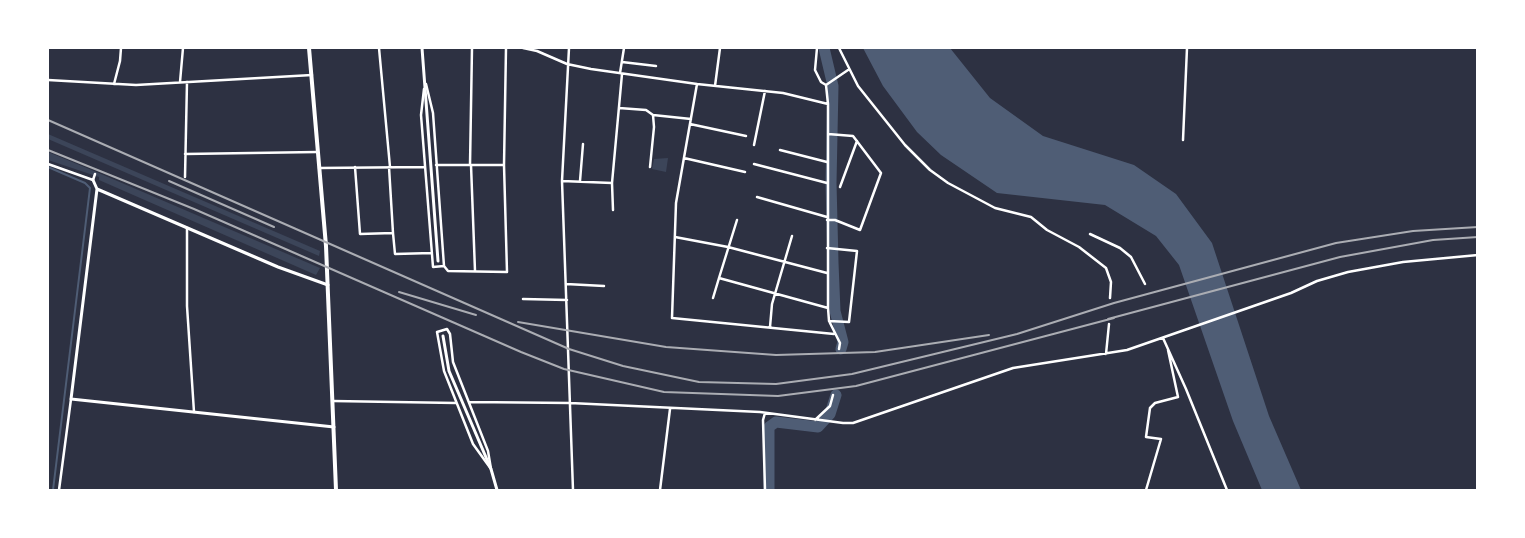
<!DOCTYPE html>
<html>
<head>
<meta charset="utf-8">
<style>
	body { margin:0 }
	#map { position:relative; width:1525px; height:538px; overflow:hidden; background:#2d3142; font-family:"Noto Serif",serif }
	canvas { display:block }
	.frame { position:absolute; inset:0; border:49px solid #fff; pointer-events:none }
</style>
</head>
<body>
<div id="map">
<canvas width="1525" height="538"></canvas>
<div class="frame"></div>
</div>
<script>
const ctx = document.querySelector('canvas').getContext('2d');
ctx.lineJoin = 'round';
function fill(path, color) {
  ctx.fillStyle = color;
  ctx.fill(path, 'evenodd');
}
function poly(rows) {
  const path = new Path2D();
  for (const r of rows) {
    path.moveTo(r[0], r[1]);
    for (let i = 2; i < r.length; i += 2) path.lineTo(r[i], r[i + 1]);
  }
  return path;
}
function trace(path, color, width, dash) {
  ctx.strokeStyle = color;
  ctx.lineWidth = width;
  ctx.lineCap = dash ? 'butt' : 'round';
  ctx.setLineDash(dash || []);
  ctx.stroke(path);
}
fill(poly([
	[48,134,320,251,319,256,48,139],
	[48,152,94,171,320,268,316,275,99,180,99,177,48,160],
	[668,158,666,172,652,169,654,159]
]), '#3c4559');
fill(poly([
	[863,48,950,48,990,98,1043,136,1134,165,1176,194,1212,243,1269,416,1301,490,1262,490,1233,421,1179,265,1156,236,1105,205,997,193,941,155,917,132,883,86]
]), '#4f5d75');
trace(poly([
	[48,167,85,183,90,188,53,490]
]), '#4f5d75', 2);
trace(poly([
	[824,48,833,86,831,183,833,263,835,311,843,342,841,349],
	[769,490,769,427,776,422,818,427,830,414,836,395]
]), '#4f5d75', 11);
trace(poly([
	[379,48,390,167],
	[523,48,537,51,567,64,591,69,697,84,783,93,828,104],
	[569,48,562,181,573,490],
	[817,48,815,70,821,82,826,85],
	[839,48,858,86,905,145,930,170,948,183,995,208,1031,217,1047,230,1079,247,1106,268,1111,282,1110,298],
	[622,62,656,66],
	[620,73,624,48],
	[48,80,136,85,312,75],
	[180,82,183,48],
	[114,84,120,61,121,48],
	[426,84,433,113,444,266],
	[697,84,676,203,672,318,834,334],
	[715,86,720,48],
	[424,89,421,115,433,267,444,266,448,271,507,272,504,165,506,48],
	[619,108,646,110,653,115,654,127,650,167],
	[653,115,691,119],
	[690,124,746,136],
	[1183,140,1187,48],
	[754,145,765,91],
	[780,150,827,162],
	[185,154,317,152],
	[684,158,745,172],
	[48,164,93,180,95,174],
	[754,164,827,183],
	[436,165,504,165],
	[470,165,472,48],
	[471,165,475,271],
	[355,167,360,234,393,233,395,254,432,253],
	[389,167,393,233],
	[319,168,425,167],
	[185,177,187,82],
	[562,181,612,183],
	[580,181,583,144],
	[840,187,857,141],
	[757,197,827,217],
	[613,210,612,183,622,74],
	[827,220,835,220,860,230,881,173,853,136,828,134],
	[187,228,187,306,194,412],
	[1090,234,1120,248,1131,257,1145,284],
	[675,237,728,247,827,273],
	[827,248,857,251,849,322,829,321],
	[719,278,737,220],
	[566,284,604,286],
	[713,298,719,278,828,308],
	[523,299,567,300],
	[770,327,772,304,792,236],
	[447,329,450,334,453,362,488,451,491,469,473,444,444,371,437,332,447,329],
	[1163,338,1186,389,1227,490],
	[839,349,840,343,829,321,828,308,828,104,826,85,848,70],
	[1106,354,1109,324],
	[333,401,456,403],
	[469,402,570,403,760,412,843,423,853,423,1013,368,1127,350,1291,293,1317,281,1348,272,1403,262,1478,255],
	[815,420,830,406,833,395],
	[59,490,71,399],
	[660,490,670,409],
	[765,490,763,420,765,413],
	[1146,490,1161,439,1146,437,1150,408,1155,403,1178,397,1168,350]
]), '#fff', 2.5);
trace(poly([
	[422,48,438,261],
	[93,180,97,189,278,267,328,285],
	[97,189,71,399,334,427],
	[443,336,449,371,491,469,497,490]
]), '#fff', 3);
trace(poly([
	[309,48,326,246,336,490]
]), '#fff', 4);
trace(poly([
	[48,120,569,349,623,366,699,382,776,384,852,374,1017,334,1114,303,1336,243,1413,231,1478,227],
	[48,150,194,209,521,352,564,369,664,392,778,396,856,386,1114,318],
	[169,181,274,227],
	[399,292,476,315],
	[1108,319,1340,257,1433,240,1478,237],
	[518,322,666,347,776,355,875,352,989,335]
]), '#abadb3', 2);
</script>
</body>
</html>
